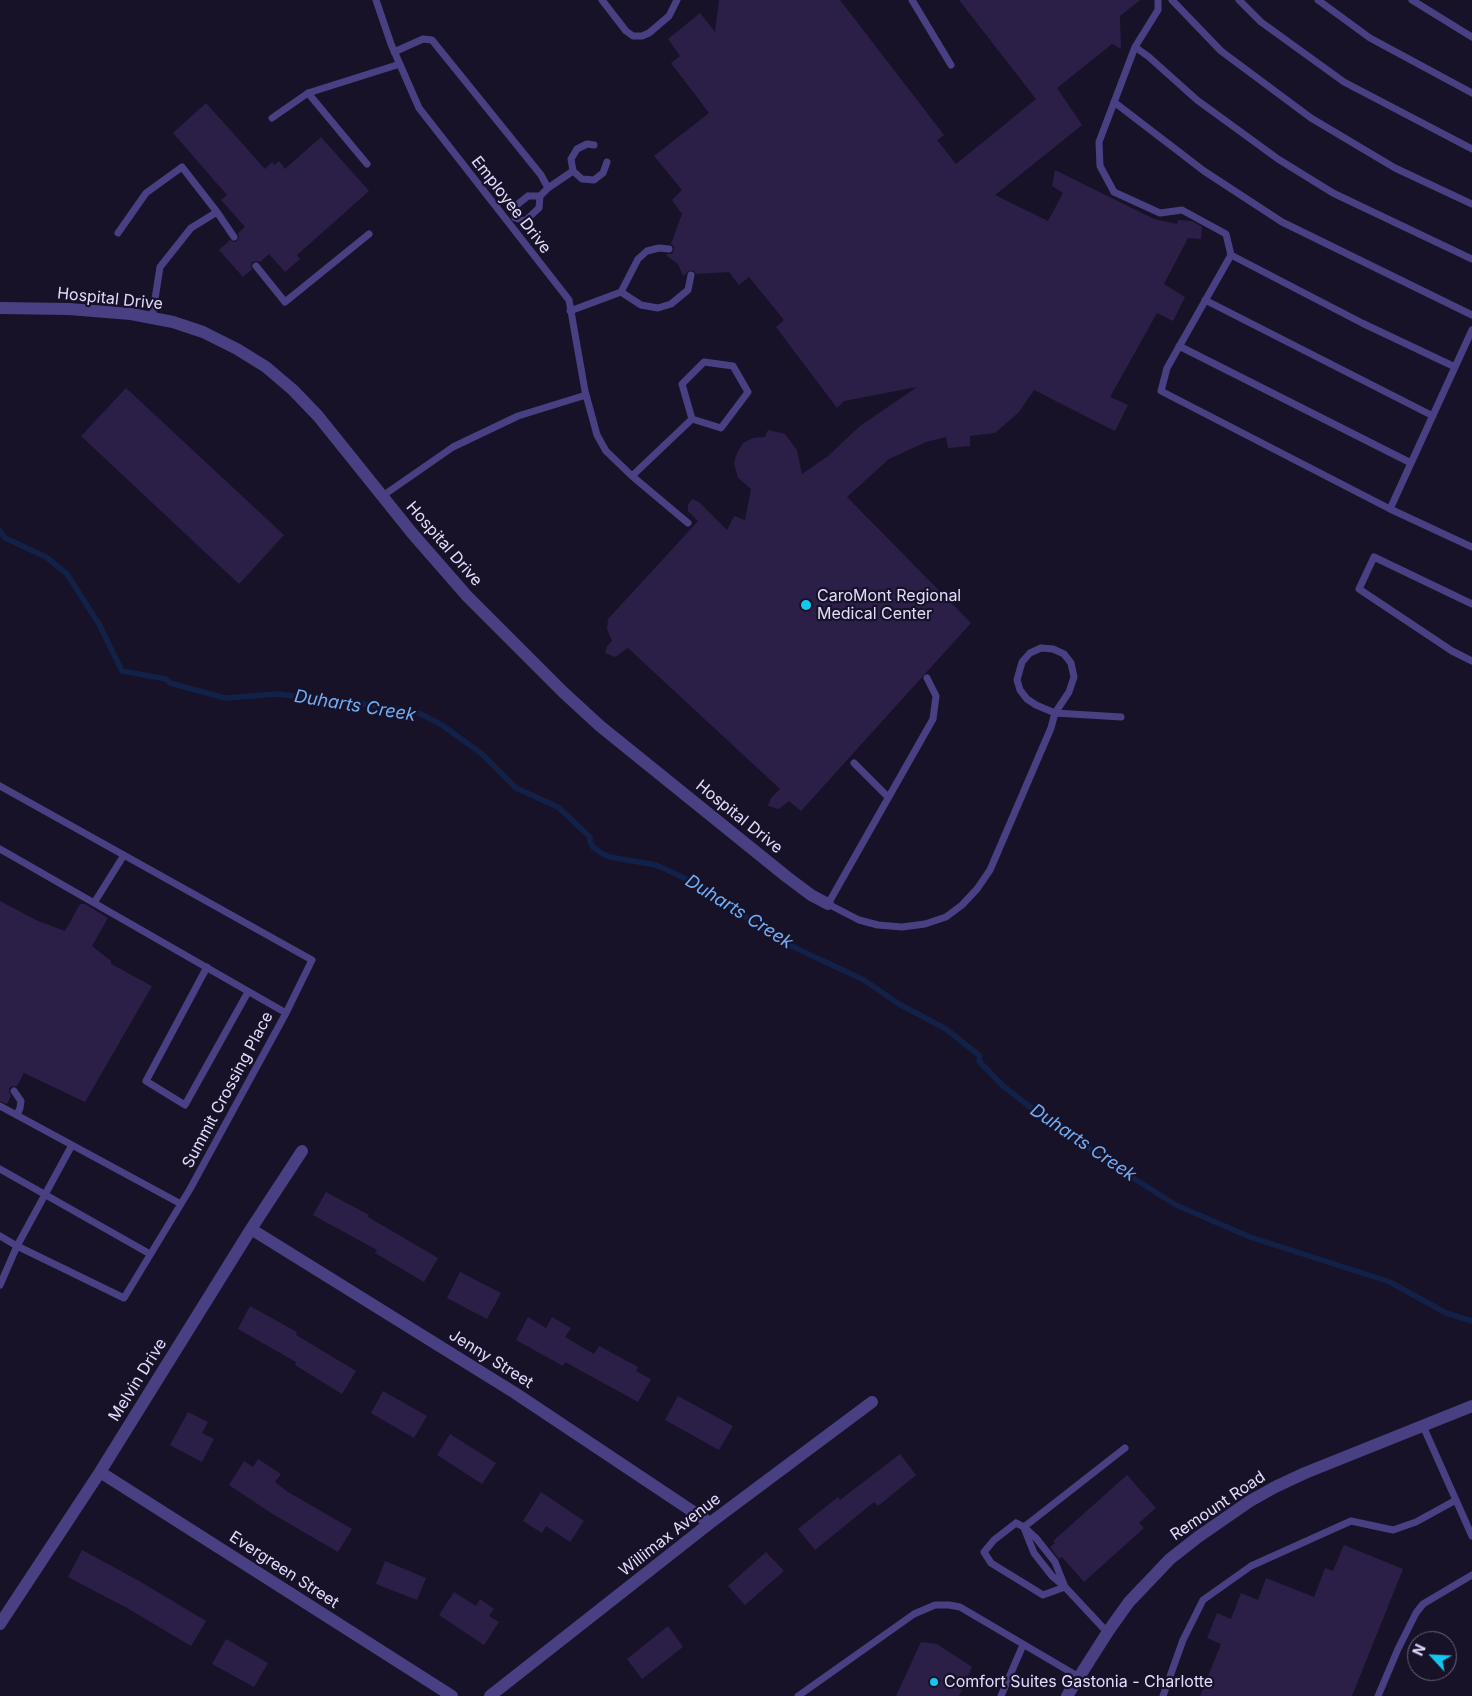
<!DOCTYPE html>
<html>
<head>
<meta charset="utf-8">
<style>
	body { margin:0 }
	#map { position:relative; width:1472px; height:1696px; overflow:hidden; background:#181228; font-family:Inter,sans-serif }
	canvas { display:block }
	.north { position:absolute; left:1407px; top:1631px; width:50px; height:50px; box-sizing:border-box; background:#181228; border:1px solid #69627d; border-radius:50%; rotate:295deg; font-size:14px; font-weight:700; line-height:20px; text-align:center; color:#e2dbfd }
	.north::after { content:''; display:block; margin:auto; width:18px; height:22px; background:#15c7ef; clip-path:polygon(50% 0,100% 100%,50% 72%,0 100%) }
</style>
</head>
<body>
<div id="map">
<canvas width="1472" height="1696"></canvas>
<div class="north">N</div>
</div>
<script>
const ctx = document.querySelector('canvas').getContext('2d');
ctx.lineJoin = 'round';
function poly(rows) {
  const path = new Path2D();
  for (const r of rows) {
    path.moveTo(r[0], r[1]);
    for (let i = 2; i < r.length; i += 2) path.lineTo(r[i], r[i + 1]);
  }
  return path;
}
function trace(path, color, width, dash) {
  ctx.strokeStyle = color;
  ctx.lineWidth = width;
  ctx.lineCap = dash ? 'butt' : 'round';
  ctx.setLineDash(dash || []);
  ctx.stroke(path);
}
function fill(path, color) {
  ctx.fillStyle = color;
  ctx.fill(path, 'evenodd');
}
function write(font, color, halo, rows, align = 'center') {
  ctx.font = font + ' Inter,sans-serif';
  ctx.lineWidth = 4.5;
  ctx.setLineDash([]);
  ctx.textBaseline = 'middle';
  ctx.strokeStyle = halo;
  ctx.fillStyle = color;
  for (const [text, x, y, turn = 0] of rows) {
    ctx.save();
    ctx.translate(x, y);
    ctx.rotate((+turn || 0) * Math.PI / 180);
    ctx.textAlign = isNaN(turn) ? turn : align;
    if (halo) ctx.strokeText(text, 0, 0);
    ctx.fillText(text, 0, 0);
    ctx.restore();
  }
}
trace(poly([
	[0,531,5,538,46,557,67,574,99,624,122,671,166,679,170,683,225,698,277,694,379,706,419,713,442,725,482,754,516,788,558,807,590,837,590,842,593,847,601,853,610,857,656,865,704,887,724,904,736,909,757,926,781,937,785,943,864,980,899,1004,946,1029,980,1056,979,1061,1002,1085,1044,1118,1056,1124,1060,1130,1105,1158,1109,1163,1176,1205,1250,1237,1390,1282,1446,1313,1472,1321]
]), '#112148', 5.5);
fill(poly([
	[719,0,840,0,944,135,937,140,956,164,1036,99,959,0,1140,0,1120,16,1121,49,1112,44,1057,88,1082,125,995,195,1048,221,1063,193,1052,186,1055,170,1154,219,1177,224,1178,220,1192,221,1202,227,1201,239,1188,238,1164,284,1185,297,1173,321,1157,313,1110,397,1128,405,1115,431,1034,390,1019,412,995,433,970,436,970,446,948,448,946,437,926,442,889,459,847,497,971,623,801,811,789,801,779,809,768,806,771,798,780,789,628,648,615,657,605,653,607,646,612,641,607,629,608,619,698,521,688,511,688,505,692,499,699,502,727,530,734,516,745,520,751,489,738,478,734,463,737,453,743,443,753,438,765,437,768,430,785,434,797,450,802,474,828,456,860,426,917,387,844,401,837,408,776,327,784,320,749,277,739,285,729,272,696,274,694,271,690,270,683,276,678,264,667,256,667,254,672,254,674,250,674,246,671,244,682,214,672,200,682,190,654,156,709,113,671,63,680,56,668,39,700,13,715,32],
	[206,103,265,169,272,162,274,165,279,161,285,169,321,137,369,191,297,255,300,259,285,272,269,254,260,262,256,261,252,262,251,266,252,269,243,277,219,250,230,240,234,242,237,241,239,237,238,233,245,227,221,200,227,195,173,133],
	[126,388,284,535,239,584,81,436],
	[0,901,38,921,65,931,80,904,85,904,108,918,92,946,111,961,111,964,152,986,85,1102,24,1073,17,1086,13,1086,9,1088,9,1092,11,1096,7,1104,0,1101],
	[326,1192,369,1215,368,1217,438,1258,424,1282,375,1253,377,1250,313,1215],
	[460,1272,501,1293,487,1319,447,1298],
	[250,1306,297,1332,296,1335,356,1371,342,1394,295,1365,296,1362,238,1329],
	[528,1317,546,1328,552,1317,571,1328,565,1337,594,1354,599,1346,638,1367,636,1371,651,1379,638,1402,565,1362,563,1366,516,1340],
	[383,1391,427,1416,414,1438,371,1413],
	[678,1396,733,1426,719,1450,665,1420],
	[188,1412,208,1422,202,1433,214,1439,202,1462,170,1445],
	[450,1434,496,1463,482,1484,437,1455],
	[900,1454,916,1475,878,1506,874,1502,815,1550,798,1529,838,1497,840,1500],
	[258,1459,281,1474,275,1482,288,1492,352,1529,338,1552,271,1513,229,1485,244,1461,253,1467],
	[1127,1475,1156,1508,1139,1523,1144,1528,1084,1582,1062,1557,1059,1559,1050,1547,1055,1543,1053,1541],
	[541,1492,584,1521,570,1542,546,1526,542,1533,523,1521],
	[1344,1545,1403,1569,1352,1696,1200,1696,1221,1644,1207,1638,1217,1613,1231,1619,1241,1593,1258,1600,1266,1578,1314,1597,1325,1568,1333,1571],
	[82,1550,141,1582,206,1621,191,1646,127,1608,68,1577],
	[766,1552,784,1571,745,1605,728,1586],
	[385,1561,426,1578,417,1600,376,1584],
	[454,1592,476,1606,480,1599,494,1609,489,1616,499,1622,484,1645,439,1615],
	[668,1626,683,1647,642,1679,627,1659],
	[226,1639,268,1663,254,1687,212,1664],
	[921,1642,937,1644,972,1667,959,1696,896,1696]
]), '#2b1f47');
trace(poly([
	[376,0,391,44,419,108,569,300,585,391,597,435,606,451,632,476,688,523],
	[602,0,626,31,633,36,642,36,649,33,669,16,677,0],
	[912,0,951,65],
	[1158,0,1158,10,1135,47,1099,142,1100,166,1114,192,1160,213,1182,210,1226,234,1231,255,1167,368,1161,391,1390,509,1472,330],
	[1172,0,1221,51,1311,118,1395,168,1472,204],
	[1239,0,1261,22,1344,82,1472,149],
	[1318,0,1370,38,1472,93],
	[1412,0,1472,37],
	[1135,47,1149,57,1197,100,1278,159,1333,193,1472,259],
	[394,52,423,39,432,40,541,175,548,188,540,196],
	[308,93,367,164],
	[1114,102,1204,171,1282,222,1472,315],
	[272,118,308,93,400,64],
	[594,145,587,144,577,149,571,159,573,171,582,179,594,180,603,173,607,162],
	[548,188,573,171],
	[528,196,540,196,539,208,525,221,515,218,513,208,528,196],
	[217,212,234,237],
	[118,233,146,193,182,167,217,212,191,228,160,267,152,318],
	[669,249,659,248,647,251,638,259,621,292,641,305,658,308,671,304,688,290,691,275],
	[1231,255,1362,323,1455,367],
	[256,266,285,302,369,234],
	[1205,300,1433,416],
	[570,311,621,292],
	[1179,346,1411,463],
	[632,476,692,419,682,384,704,362,733,366,748,392,721,428,692,419],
	[381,497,453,447,518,416,586,395],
	[1390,509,1472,547],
	[1472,604,1374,557,1359,589,1452,651,1472,661],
	[1041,648,1053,649,1064,654,1071,663,1074,677,1069,692,1055,713,1036,705,1027,699,1020,690,1017,680,1022,662,1030,653,1041,648],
	[927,678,936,696,933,719,828,904,859,920,878,925,902,927,925,924,946,917,962,905,977,889,990,870,1051,728,1055,713,1121,717],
	[854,763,888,797],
	[0,786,312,960,286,1013],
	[0,849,286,1013,190,1189,124,1298,17,1246,0,1285],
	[94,903,124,855],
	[207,967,146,1081,185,1105,248,992],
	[14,1091,21,1101,20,1108,17,1115],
	[0,1106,181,1204],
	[0,1169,150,1254],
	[0,1236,17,1246,72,1145],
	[1423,1426,1472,1536],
	[1016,1523,1024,1527,1036,1538,1055,1562,1065,1587,1043,1595,991,1563,984,1552,994,1540,1016,1523],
	[1024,1527,1125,1448],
	[1024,1528,1034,1553,1052,1576,1065,1587,1107,1632],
	[798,1696,914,1614,935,1605,949,1605,960,1607,1079,1677],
	[1001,1696,1023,1645],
	[1163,1696,1183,1640,1203,1600,1251,1566,1351,1521,1393,1530,1416,1522,1456,1500],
	[1378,1696,1398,1649,1416,1613,1423,1604,1472,1575]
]), '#494083', 7);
trace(poly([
	[0,308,69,309,131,314,173,322,203,332,237,349,266,367,293,390,318,416,412,533,467,596,563,692,600,726,787,877,811,895,828,904],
	[251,1229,515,1393,710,1523],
	[100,1472,452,1696],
	[0,1624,100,1472,251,1229,302,1151],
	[490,1696,710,1523,872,1402],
	[1067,1696,1109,1630,1129,1602,1170,1559,1198,1537,1250,1501,1275,1487,1305,1473,1472,1406]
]), '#494083', 12);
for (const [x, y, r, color] of [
	[806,605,6,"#15c7ef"],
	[934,1682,5,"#15c7ef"]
]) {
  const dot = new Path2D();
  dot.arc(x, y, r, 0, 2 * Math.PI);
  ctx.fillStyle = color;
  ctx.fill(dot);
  trace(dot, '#181228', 2);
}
write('16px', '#e2dbfd', '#181228', [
	["Employee Drive",511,205,52],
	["Hospital Drive",110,299,6],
	["Hospital Drive",444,544,49],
	["Hospital Drive",739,817,39],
	["Summit Crossing Place",228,1090,-62],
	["Jenny Street",491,1359,32],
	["Melvin Drive",138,1380,-58],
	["Remount Road",1218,1506,-34],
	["Willimax Avenue",670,1535,-38],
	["Evergreen Street",284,1570,33]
]);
write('16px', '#e2dbfd', '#181228', [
	["CaroMont Regional",817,596],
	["Medical Center",817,614],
	["Comfort Suites Gastonia - Charlotte",944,1682]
], 'left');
write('italic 18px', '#71adf5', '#181228', [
	["Duharts Creek",355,706,9],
	["Duharts Creek",739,912,32],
	["Duharts Creek",1083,1143,34]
]);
</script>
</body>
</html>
